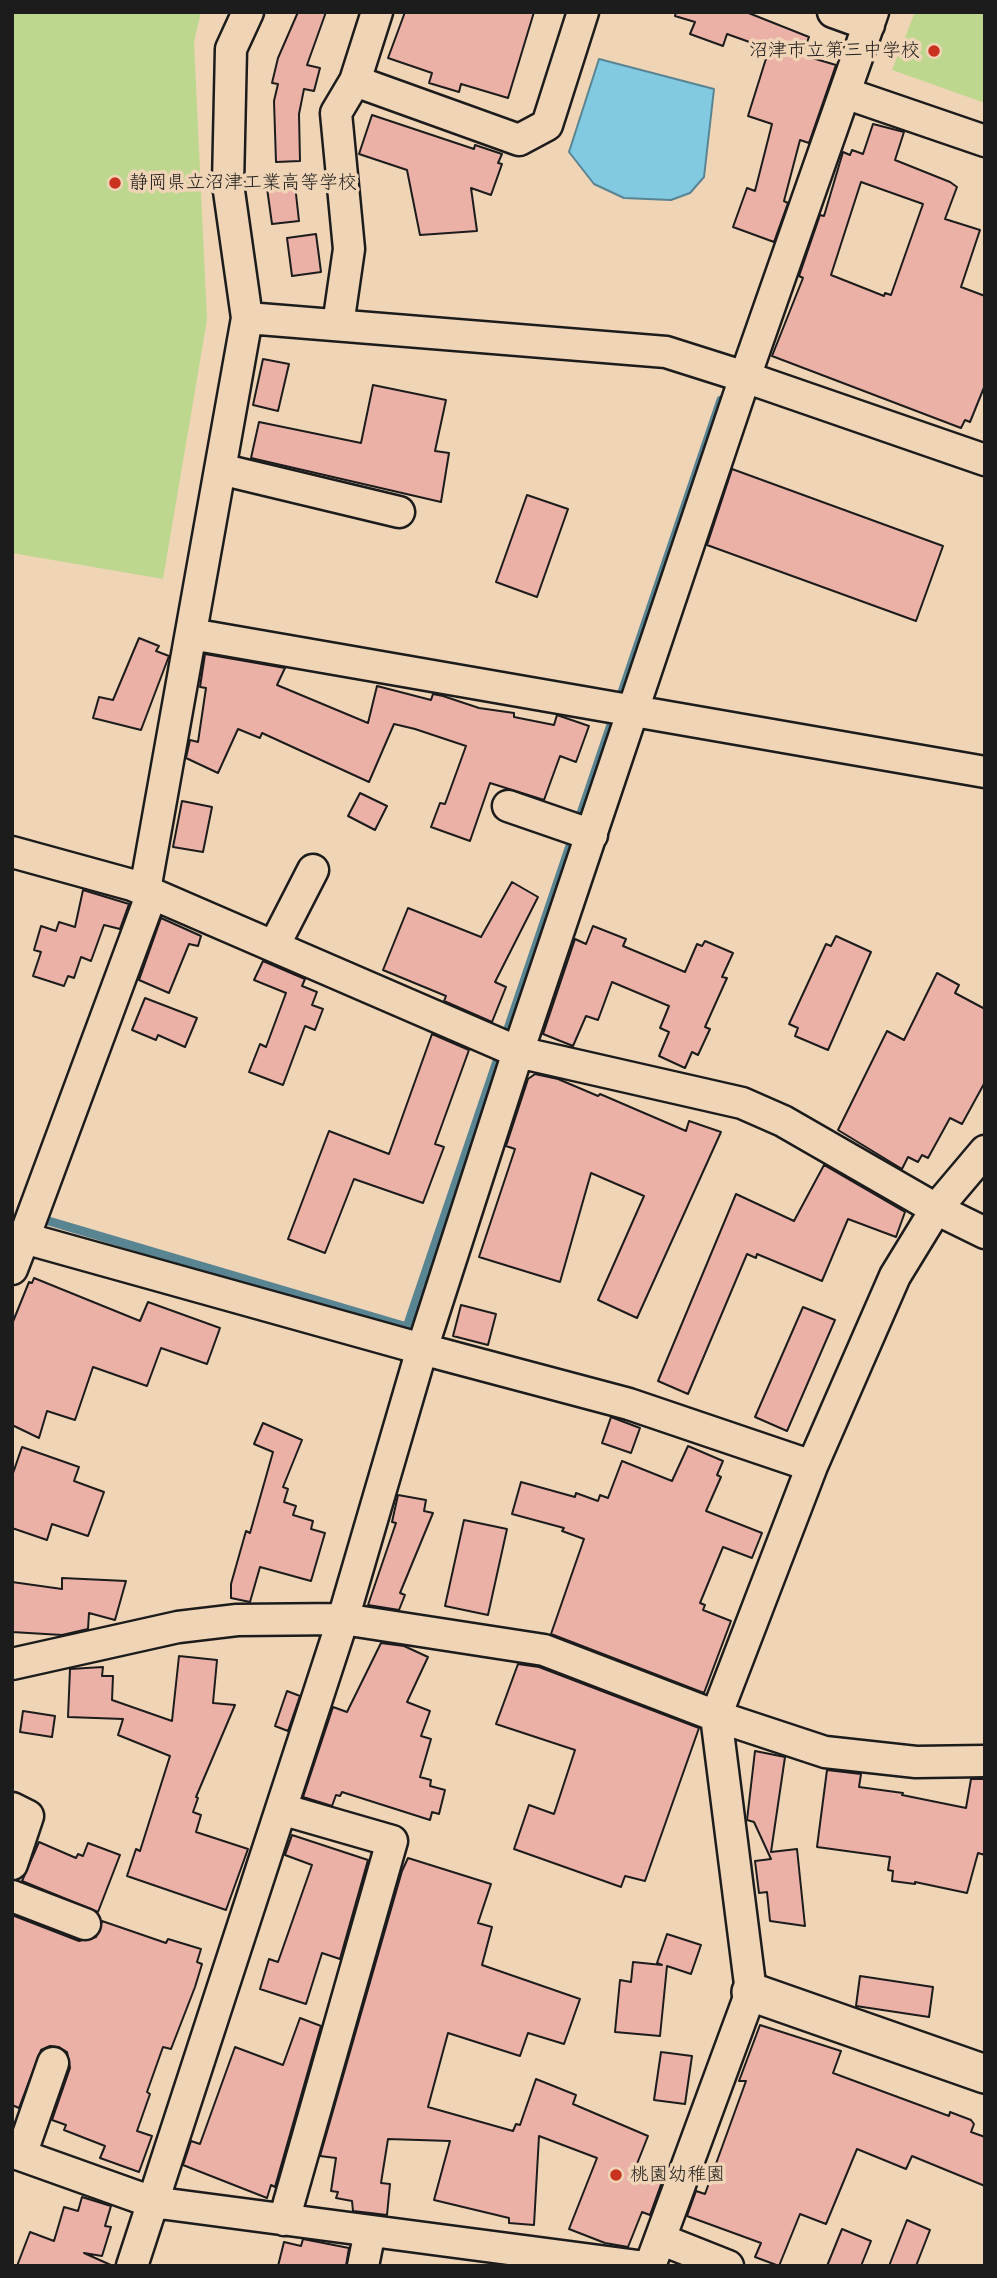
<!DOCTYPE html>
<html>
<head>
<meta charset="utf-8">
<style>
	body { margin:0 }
	#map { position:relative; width:997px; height:2278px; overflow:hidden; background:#f0d4b6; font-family:Delius,sans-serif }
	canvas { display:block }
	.frame { position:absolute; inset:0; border:14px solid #1c1c1c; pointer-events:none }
</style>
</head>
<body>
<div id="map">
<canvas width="997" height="2278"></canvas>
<div class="frame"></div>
</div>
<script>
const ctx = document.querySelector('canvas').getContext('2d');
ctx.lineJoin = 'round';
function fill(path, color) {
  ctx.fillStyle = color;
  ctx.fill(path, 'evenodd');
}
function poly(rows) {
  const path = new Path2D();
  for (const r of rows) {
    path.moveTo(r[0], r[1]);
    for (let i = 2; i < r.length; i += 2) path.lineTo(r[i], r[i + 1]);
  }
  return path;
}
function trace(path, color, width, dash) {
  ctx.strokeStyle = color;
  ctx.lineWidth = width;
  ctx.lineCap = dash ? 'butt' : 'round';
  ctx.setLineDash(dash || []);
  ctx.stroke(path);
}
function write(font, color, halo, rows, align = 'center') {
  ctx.font = font + ' Delius,"Klee One",sans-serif';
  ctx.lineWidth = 7;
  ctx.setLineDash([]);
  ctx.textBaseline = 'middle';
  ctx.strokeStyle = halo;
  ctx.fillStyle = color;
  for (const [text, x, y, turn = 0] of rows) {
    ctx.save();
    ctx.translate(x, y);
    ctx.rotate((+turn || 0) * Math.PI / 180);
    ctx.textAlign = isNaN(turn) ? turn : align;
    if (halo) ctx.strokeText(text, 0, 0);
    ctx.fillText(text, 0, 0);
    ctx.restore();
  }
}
fill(poly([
	[12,12,201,12,194,42,207,320,163,579,12,553],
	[915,12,985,12,985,103,892,70]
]), '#bdd78f');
const water = poly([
	[599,59,714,89,704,177,690,193,671,200,624,198,594,184,569,152,599,59]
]);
fill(water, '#81cae1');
trace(water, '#598492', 2);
trace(poly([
	[35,1217,407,1327,721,400]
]), '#598492', 9);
const building = poly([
	[298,12,326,12,307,65,320,68,314,91,304,89,299,114,300,161,276,162,274,101,278,84,272,83,278,58,298,12],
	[405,12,534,12,508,98,461,84,459,92,429,83,432,73,388,58,405,12],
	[676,12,746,12,809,37,802,55,836,65,809,143,800,140,784,201,788,203,774,242,733,227,747,188,755,191,772,124,748,116,769,49,727,34,723,46,690,34,695,22,675,16,676,12],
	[372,115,474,149,475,145,502,154,498,163,502,164,491,195,471,188,477,231,420,235,407,170,359,154,372,115],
	[873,124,904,132,895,160,950,182,957,187,945,219,980,230,961,287,985,296,985,385,970,422,965,420,961,428,772,356,803,278,799,276,820,215,824,216,843,152,850,155,852,150,863,154,873,124],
	[861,182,923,204,891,295,885,293,884,296,831,275,861,182],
	[295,185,299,221,272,224,267,188,295,185],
	[316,234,321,272,292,276,287,238,316,234],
	[263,359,289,364,278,411,253,405,263,359],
	[373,385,446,400,435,451,449,453,441,502,251,458,259,422,361,443,373,385],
	[732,469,943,546,916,621,707,545,732,469],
	[527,495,568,509,537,597,496,582,527,495],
	[139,638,159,646,156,651,169,656,141,730,93,718,99,697,113,700,139,638],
	[205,654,285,668,277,685,368,723,377,686,431,700,433,694,443,696,479,708,514,713,514,717,554,725,557,715,589,726,576,762,560,756,544,800,490,783,470,841,431,827,440,803,445,804,466,746,415,729,394,724,369,782,262,733,260,738,238,729,218,773,186,758,190,740,198,742,206,688,200,687,205,654],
	[360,793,387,806,375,830,348,816,360,793],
	[182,801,212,807,203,852,173,847,182,801],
	[512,882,538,897,495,982,506,987,492,1022,444,1001,446,996,383,970,408,908,481,937,512,882],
	[83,890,129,904,120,929,104,925,91,961,81,957,74,978,68,976,64,986,33,976,41,952,34,950,41,926,56,931,59,922,75,927,83,890],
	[161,918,201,936,198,946,189,944,169,993,139,980,161,918],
	[593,926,626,939,623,946,685,972,697,944,702,946,705,941,733,953,722,977,727,978,705,1027,710,1029,698,1055,692,1052,685,1068,659,1056,669,1032,660,1028,669,1006,612,982,598,1020,586,1016,573,1046,543,1034,575,939,586,944,593,926],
	[836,936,871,952,828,1050,795,1036,798,1028,789,1024,826,944,831,946,836,936],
	[263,961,305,979,302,986,317,992,312,1005,323,1009,315,1030,305,1026,283,1085,249,1072,260,1044,266,1047,286,993,254,980,263,961],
	[937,973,959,985,955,993,985,1009,985,1082,962,1124,950,1118,928,1158,922,1155,918,1162,908,1157,902,1169,838,1130,887,1031,904,1040,937,973],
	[145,998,197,1018,185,1047,158,1035,156,1040,132,1030,145,998],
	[432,1034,469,1050,435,1144,444,1147,423,1203,354,1179,325,1253,288,1239,329,1131,389,1154,432,1034],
	[535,1074,558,1079,598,1096,600,1094,686,1131,689,1121,721,1132,637,1318,598,1300,644,1196,591,1173,560,1282,479,1257,515,1149,506,1146,528,1079,535,1074],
	[824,1165,905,1212,896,1237,848,1219,822,1281,757,1254,756,1258,747,1254,688,1394,658,1381,736,1194,794,1221,824,1165],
	[34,1278,140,1321,148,1302,220,1328,207,1364,161,1348,147,1386,93,1367,75,1420,47,1411,39,1438,12,1425,12,1324,29,1282,32,1283,34,1278],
	[461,1305,496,1314,488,1345,453,1336,461,1305],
	[803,1307,835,1320,787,1431,755,1417,803,1307],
	[611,1417,640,1428,631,1453,602,1443,611,1417],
	[263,1423,302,1440,283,1487,288,1489,284,1502,296,1506,293,1515,313,1521,311,1529,325,1533,311,1581,260,1567,250,1602,231,1598,231,1584,246,1531,250,1533,273,1452,254,1444,263,1423],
	[688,1446,723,1461,717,1475,721,1477,706,1511,762,1533,752,1558,723,1547,700,1603,705,1605,703,1610,731,1621,704,1693,551,1634,584,1539,562,1531,564,1528,512,1514,521,1482,575,1497,576,1493,598,1501,600,1495,608,1498,622,1461,672,1481,688,1446],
	[22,1447,79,1467,74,1481,104,1492,88,1536,52,1524,47,1540,12,1528,12,1476,22,1447],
	[398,1495,426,1500,424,1511,433,1513,400,1593,405,1595,399,1610,368,1605,396,1523,392,1522,398,1495],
	[464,1520,507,1529,488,1615,445,1606,464,1520],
	[62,1578,126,1581,115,1620,89,1613,88,1629,62,1635,12,1632,12,1582,62,1589,62,1578],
	[381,1643,404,1646,428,1657,407,1702,430,1711,421,1736,431,1739,420,1777,431,1780,430,1786,445,1790,439,1814,432,1812,430,1820,342,1792,340,1796,336,1795,332,1806,303,1797,333,1707,347,1712,381,1643],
	[179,1656,217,1660,213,1703,235,1705,196,1797,198,1798,193,1812,201,1815,196,1832,248,1849,226,1910,127,1876,136,1849,140,1851,170,1756,118,1735,123,1719,68,1717,70,1669,103,1667,102,1676,113,1676,112,1700,172,1721,179,1656],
	[518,1664,539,1667,699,1728,645,1881,625,1876,621,1887,514,1849,529,1805,554,1814,575,1750,496,1724,518,1664],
	[287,1691,300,1696,288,1731,275,1726,287,1691],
	[23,1711,55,1716,52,1737,20,1732,23,1711],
	[755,1751,785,1757,771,1852,797,1849,805,1926,770,1921,767,1892,759,1893,755,1861,771,1859,754,1822,747,1820,755,1751],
	[827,1770,861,1774,859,1787,903,1793,902,1795,966,1808,971,1779,985,1779,985,1855,978,1853,967,1893,915,1882,915,1884,892,1881,893,1871,888,1870,890,1857,817,1847,827,1770],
	[292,1835,368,1860,340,1959,322,1953,306,2004,260,1989,269,1959,278,1962,312,1865,285,1855,292,1835],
	[39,1842,76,1858,78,1854,83,1856,88,1843,120,1855,98,1912,22,1881,39,1842],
	[408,1858,491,1884,478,1923,492,1927,482,1965,580,1999,564,2044,528,2033,520,2056,448,2033,428,2107,513,2131,516,2124,520,2125,536,2079,576,2095,573,2104,648,2136,635,2169,663,2179,650,2215,642,2212,628,2247,605,2243,569,2229,597,2158,539,2136,534,2225,509,2223,509,2218,434,2200,450,2141,388,2139,381,2183,390,2184,387,2215,353,2211,352,2201,336,2198,338,2192,331,2191,336,2158,320,2156,402,1871,408,1858],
	[12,1915,79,1941,96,1937,102,1921,166,1943,168,1939,201,1949,197,1962,202,1964,195,1987,171,2049,163,2047,147,2092,150,2094,137,2131,152,2136,139,2172,100,2158,105,2146,64,2130,66,2125,52,2120,70,2068,67,2052,59,2047,50,2046,41,2050,19,2108,12,2105,12,1915],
	[667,1934,701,1945,691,1974,667,1966,660,2036,615,2032,620,1980,631,1982,633,1962,662,1965,657,1963,667,1934],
	[860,1976,933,1987,929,2017,856,2006,860,1976],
	[300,2018,321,2026,275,2187,271,2185,267,2198,183,2165,191,2141,200,2144,235,2047,283,2065,300,2018],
	[760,2025,841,2051,833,2073,949,2116,950,2112,971,2120,974,2124,971,2132,985,2137,985,2186,912,2156,906,2169,857,2149,826,2224,800,2214,779,2266,755,2257,761,2243,687,2216,696,2191,705,2194,746,2081,739,2081,760,2025],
	[661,2052,692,2056,685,2104,654,2100,661,2052],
	[82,2197,111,2206,105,2226,111,2227,102,2256,84,2253,113,2266,17,2266,30,2232,54,2241,64,2207,78,2211,82,2197],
	[907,2220,930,2230,916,2266,889,2266,907,2220],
	[842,2229,871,2241,861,2266,827,2266,842,2229],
	[303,2239,349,2248,346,2266,278,2266,284,2242,301,2246,303,2239]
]);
fill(building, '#ebb1a7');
trace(building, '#1c1c1c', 2);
const minor = poly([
	[833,12,869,25],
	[355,81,519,140,547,125,583,12],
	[845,93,985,141],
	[247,318,666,352,745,377,873,12],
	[338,325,349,249,336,113,355,81,377,12],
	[220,469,399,512],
	[191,634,985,772],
	[508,806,592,835],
	[12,852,132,885,518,1052,742,1103,783,1121,936,1209,985,1233],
	[145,890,247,318,228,184,231,49,248,12],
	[274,946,313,870],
	[24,1238,152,893],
	[12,1269,24,1238,422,1349,518,1052,745,377,985,460],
	[12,1664,178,1627,237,1620,343,1619,544,1650,716,1716,825,1752,916,1762,985,1761],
	[12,1808,28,1816,12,1864],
	[281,1809,392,1841,284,2220],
	[12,1896,85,1924],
	[12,2152,152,2202,638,2266],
	[21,2155,53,2063],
	[660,2239,728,2266],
	[132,2266,343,1619,422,1349,629,1404,812,1466],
	[363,2266,370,2231],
	[650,2266,751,1992,716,1716,812,1466,895,1276,936,1209,985,1151]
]);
const tertiary = poly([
	[751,1992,985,2074]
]);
trace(minor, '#1c1c1c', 35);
trace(tertiary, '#1c1c1c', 42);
trace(minor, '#f0d4b6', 30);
trace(tertiary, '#f0d4b6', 37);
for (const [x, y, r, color] of [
	[934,51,7,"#c8321e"],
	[115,183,7,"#c8321e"],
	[616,2175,7,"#c8321e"]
]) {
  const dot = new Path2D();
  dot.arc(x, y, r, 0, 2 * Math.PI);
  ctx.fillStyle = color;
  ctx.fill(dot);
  trace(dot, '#f0d4b6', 2.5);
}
write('19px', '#1c1c1c', '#f0d4b6', [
	["沼津市立第三中学校",920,51,"right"],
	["静岡県立沼津工業高等学校",129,183],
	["桃園幼稚園",630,2175]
], 'left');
</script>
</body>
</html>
